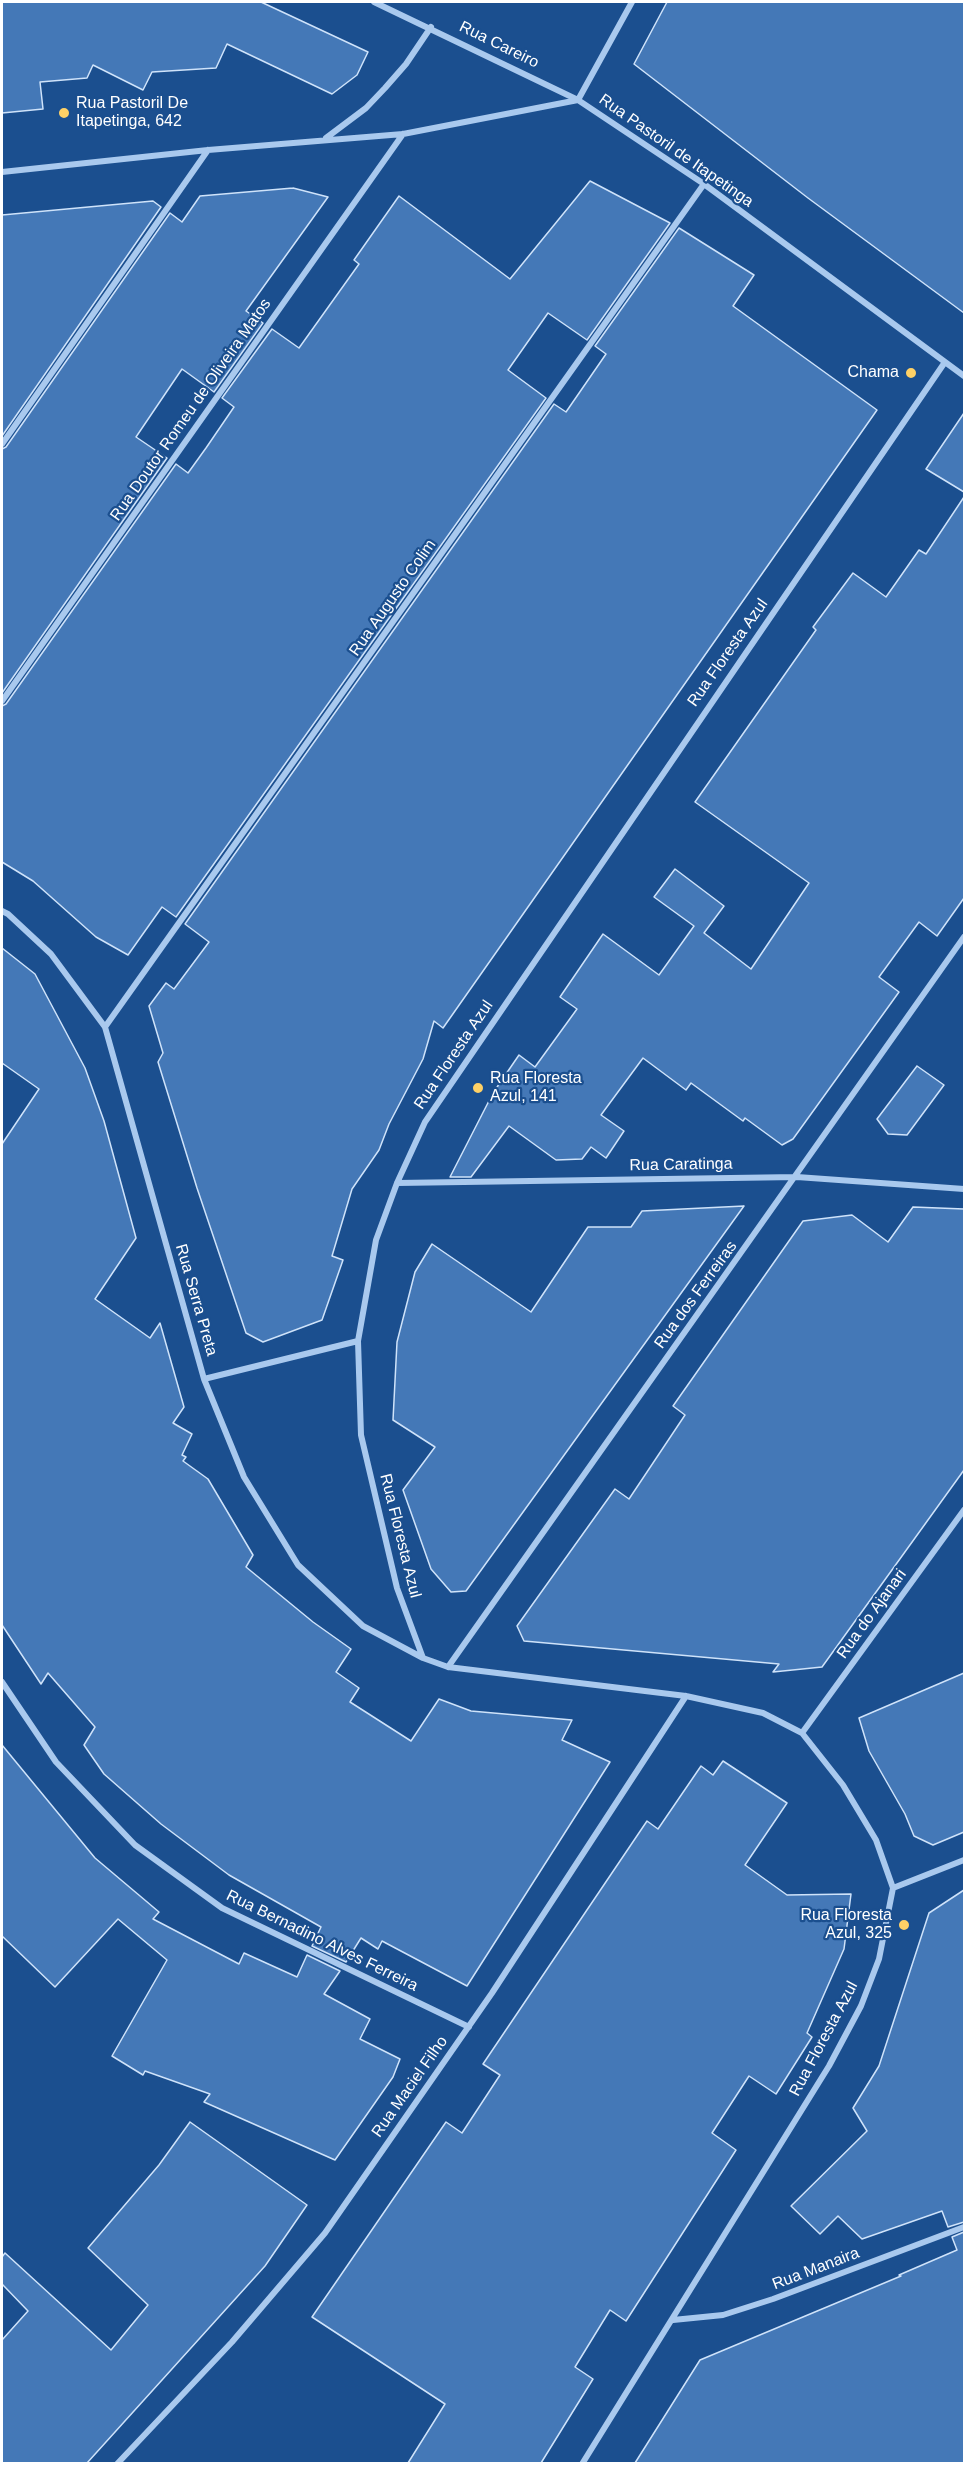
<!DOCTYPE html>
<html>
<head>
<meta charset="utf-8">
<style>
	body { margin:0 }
	#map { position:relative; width:966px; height:2465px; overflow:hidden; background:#1b4f8f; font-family:Arial,sans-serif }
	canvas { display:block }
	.frame { position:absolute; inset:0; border:3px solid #fff; pointer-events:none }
</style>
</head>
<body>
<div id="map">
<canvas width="966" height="2465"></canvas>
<div class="frame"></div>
</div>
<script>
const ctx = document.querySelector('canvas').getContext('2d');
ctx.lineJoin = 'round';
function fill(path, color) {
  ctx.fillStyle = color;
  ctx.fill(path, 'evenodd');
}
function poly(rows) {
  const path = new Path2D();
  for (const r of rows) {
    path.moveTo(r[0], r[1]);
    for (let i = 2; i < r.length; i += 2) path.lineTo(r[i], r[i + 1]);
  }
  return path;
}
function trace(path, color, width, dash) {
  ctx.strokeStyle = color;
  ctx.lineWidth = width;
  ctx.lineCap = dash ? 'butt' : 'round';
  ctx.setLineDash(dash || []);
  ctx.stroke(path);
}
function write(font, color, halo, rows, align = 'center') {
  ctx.font = font + ' Arial,sans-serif';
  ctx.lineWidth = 4.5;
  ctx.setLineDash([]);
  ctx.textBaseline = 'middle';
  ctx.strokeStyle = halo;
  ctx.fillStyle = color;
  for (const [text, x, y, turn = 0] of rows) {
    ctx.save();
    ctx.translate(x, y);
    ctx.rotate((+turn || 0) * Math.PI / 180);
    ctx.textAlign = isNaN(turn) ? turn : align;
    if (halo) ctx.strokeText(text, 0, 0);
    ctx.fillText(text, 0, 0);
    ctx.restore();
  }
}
const building = poly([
	[2,2,261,2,368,52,357,75,332,94,227,44,216,68,152,72,143,90,93,65,87,78,40,82,43,109,2,113,2,2],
	[667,2,964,2,964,313,808,198,634,64,667,2],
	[590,181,670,223,587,340,548,313,508,370,546,398,176,917,162,907,128,955,96,937,33,881,2,862,2,706,6,704,176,464,188,473,206,448,234,407,222,398,272,329,299,348,359,264,354,260,399,196,510,279,590,181],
	[293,188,328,197,246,311,263,323,214,392,182,369,136,437,167,458,2,693,2,449,6,447,170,213,182,222,200,196,293,188],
	[153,201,161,207,2,436,2,215,153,201],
	[679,228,754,275,733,306,877,410,443,1028,434,1021,423,1059,389,1124,379,1150,352,1189,332,1256,343,1260,322,1320,263,1342,246,1333,197,1188,158,1062,163,1053,149,1006,166,983,174,989,209,942,185,924,554,404,566,412,606,354,595,346,679,228],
	[964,413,964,492,926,469,964,413],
	[964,497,964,898,937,936,919,922,879,977,899,992,793,1139,782,1145,745,1118,743,1121,691,1083,686,1090,643,1058,601,1115,624,1131,606,1158,591,1147,582,1159,556,1160,509,1126,471,1177,450,1177,493,1093,519,1055,535,1067,577,1009,560,997,603,934,659,975,694,926,654,897,675,869,724,906,704,933,751,969,809,883,695,802,816,630,813,627,853,573,886,597,919,550,926,554,964,497],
	[2,948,35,974,85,1068,104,1121,136,1238,95,1299,150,1338,160,1323,184,1407,173,1423,192,1434,182,1455,186,1457,183,1461,208,1479,253,1555,246,1567,313,1622,351,1649,336,1672,359,1688,350,1702,411,1741,439,1699,471,1711,572,1720,562,1740,610,1762,467,1986,382,1941,378,1949,361,1938,346,1962,312,1946,321,1927,229,1875,161,1824,104,1774,84,1745,95,1727,48,1673,41,1684,2,1625,2,1144,39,1089,2,1063,2,948],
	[917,1066,944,1085,907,1135,888,1134,877,1119,917,1066],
	[744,1206,466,1591,451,1592,431,1569,403,1490,435,1447,393,1420,397,1342,415,1272,432,1244,531,1312,588,1227,631,1227,642,1211,744,1206],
	[913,1207,964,1209,964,1470,822,1667,773,1672,779,1664,524,1641,517,1626,615,1489,629,1499,685,1415,673,1406,803,1221,852,1215,888,1242,913,1207],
	[964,1673,964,1832,933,1845,914,1836,905,1814,869,1751,859,1718,964,1673],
	[2,1745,95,1858,159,1912,153,1919,239,1964,244,1953,297,1977,307,1955,340,1971,324,1994,370,2019,360,2039,400,2059,393,2077,335,2160,204,2102,210,2094,145,2071,143,2075,112,2056,167,1960,118,1919,55,1987,2,1936,2,1745],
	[723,1761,787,1803,745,1865,787,1895,851,1894,844,1949,807,2033,812,2037,776,2094,749,2076,712,2133,736,2150,626,2321,610,2310,575,2367,593,2379,541,2463,408,2463,445,2404,312,2317,446,2122,462,2133,500,2075,483,2064,647,1821,658,1829,701,1766,713,1775,723,1761],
	[964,1890,964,2222,948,2227,942,2211,862,2239,838,2216,820,2234,791,2206,867,2131,853,2108,879,2066,929,1913,964,1890],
	[190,2122,307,2205,265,2266,87,2463,2,2463,2,2340,28,2311,2,2284,2,2257,5,2253,111,2350,148,2305,88,2248,159,2165,190,2122],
	[964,2232,964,2463,635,2463,700,2360,901,2276,899,2275,957,2250,952,2237,964,2232]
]);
fill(building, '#4478b7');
trace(building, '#cfe3fa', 1.5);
trace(poly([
	[374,2,578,100,704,184,964,376],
	[578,100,632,2],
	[326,138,366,108,385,88,406,64,431,27],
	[2,172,208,150,403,134,578,100],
	[2,444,208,150],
	[2,701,403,134],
	[2,911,8,914,51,954,105,1027,204,1379,244,1477,298,1565,363,1626,423,1658,448,1667,686,1696,763,1713,802,1733,843,1785,876,1840,893,1888,879,1959,861,2006,829,2066,582,2464],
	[105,1027,704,184],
	[397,1183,797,1177,964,1189],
	[204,1379,358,1341],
	[423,1658,397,1588,361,1435,358,1341,376,1240,397,1183,425,1122,945,362],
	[448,1667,964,937],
	[2,1682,56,1762,135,1845,222,1908,469,2027],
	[802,1733,964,1510],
	[893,1888,964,1860],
	[673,2320,723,2315,773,2299,964,2227],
	[117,2464,232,2342,325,2233,492,1993,686,1696]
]), '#a9c9ee', 6);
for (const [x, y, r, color] of [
	[64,113,6,"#ffd166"],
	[911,373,6,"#ffd166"],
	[478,1088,6,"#ffd166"],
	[904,1925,6,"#ffd166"]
]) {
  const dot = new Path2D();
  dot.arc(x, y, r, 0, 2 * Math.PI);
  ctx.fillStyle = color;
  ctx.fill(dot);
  trace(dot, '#1b4f8f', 2);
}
write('16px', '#fff', '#1b4f8f', [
	["Rua Careiro",499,45,26],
	["Rua Pastoril de Itapetinga",676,151,35],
	["Rua Doutor Romeu de Oliveira Matos",191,410,-55],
	["Rua Augusto Colim",393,598,-55],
	["Rua Floresta Azul",728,653,-55],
	["Rua Floresta Azul",454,1055,-56],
	["Rua Caratinga",681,1165,-1],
	["Rua dos Ferreiras",696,1295,-54],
	["Rua Serra Preta",196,1300,74],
	["Rua Floresta Azul",400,1536,76],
	["Rua do Ajanari",872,1614,-54],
	["Rua Bernadino Alves Ferreira",322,1941,26],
	["Rua Floresta Azul",824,2039,-62],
	["Rua Maciel Filho",410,2087,-55],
	["Rua Manaira",816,2269,-21]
]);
write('16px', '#fff', '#1b4f8f', [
	["Rua Pastoril De",76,104],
	["Itapetinga, 642",76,122],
	["Chama",899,373,"right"],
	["Rua Floresta",490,1079],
	["Azul, 141",490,1097],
	["Rua Floresta",892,1916,"right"],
	["Azul, 325",892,1934,"right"]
], 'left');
</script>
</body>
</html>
